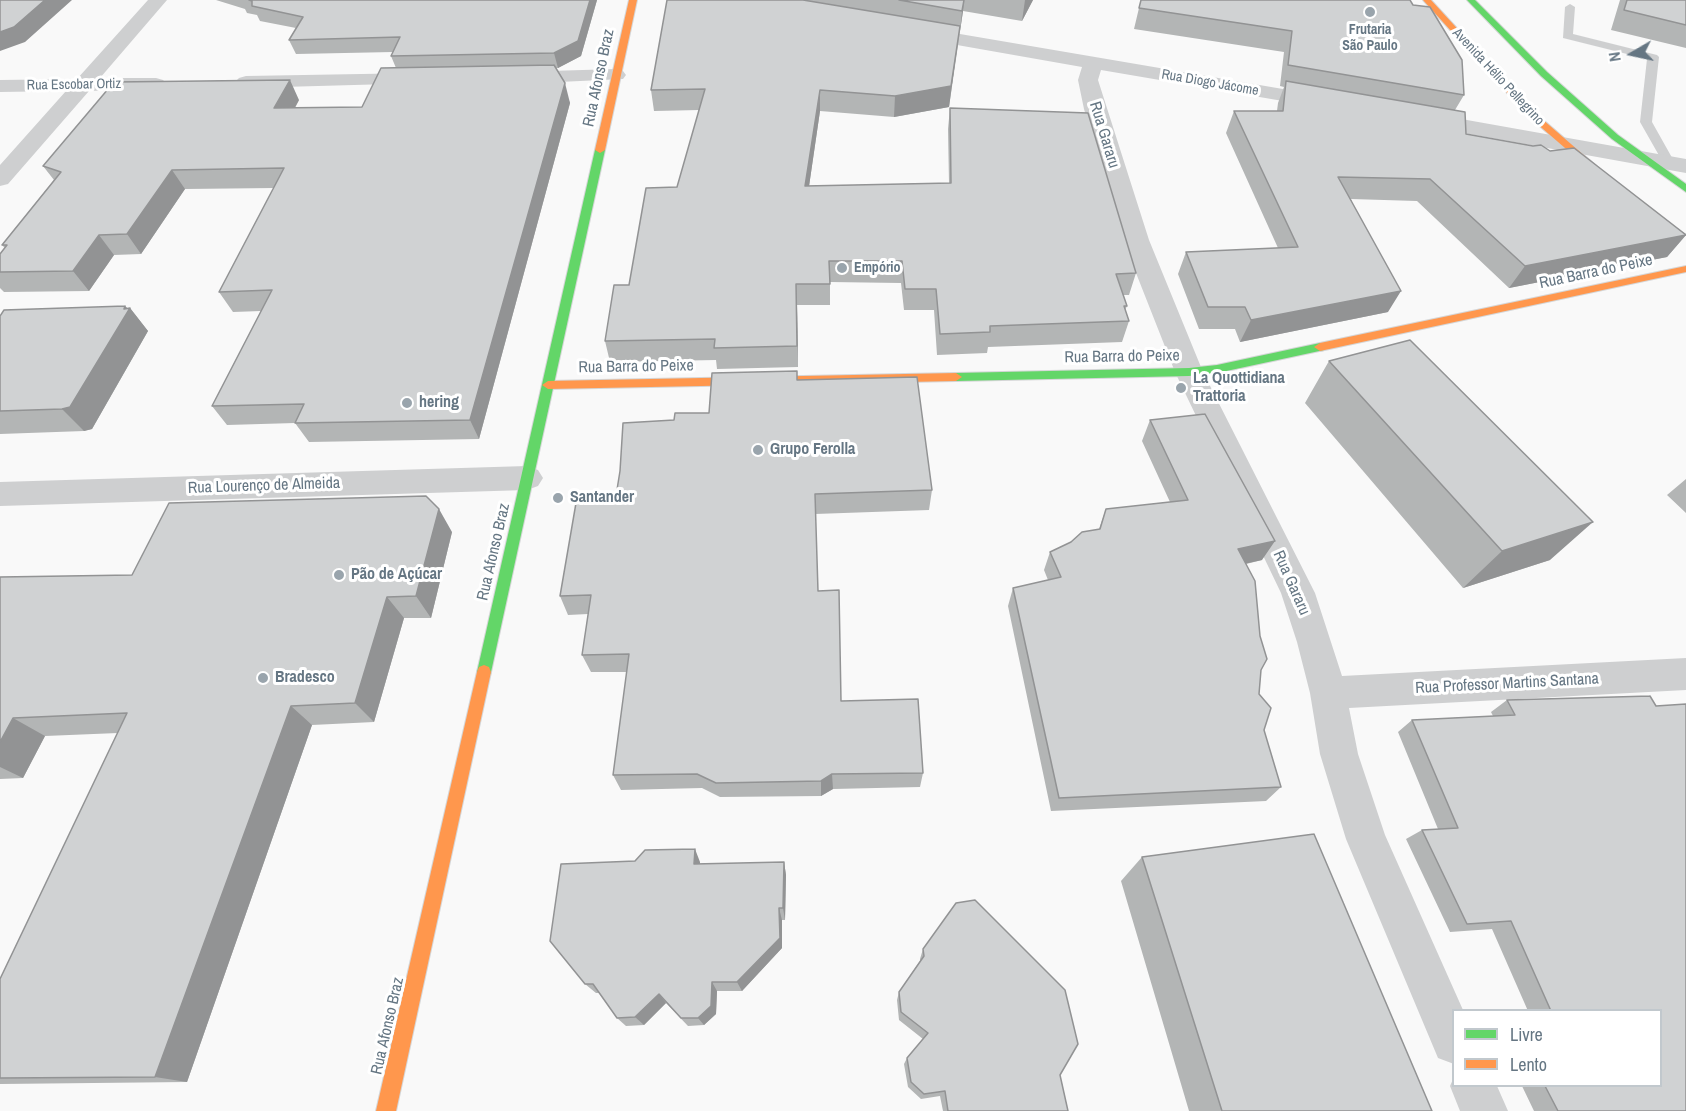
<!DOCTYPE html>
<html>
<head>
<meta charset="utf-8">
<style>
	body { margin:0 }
	#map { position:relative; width:1686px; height:1111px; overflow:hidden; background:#f9f9f9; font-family:"Archivo Narrow",sans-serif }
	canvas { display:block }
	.legend { position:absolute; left:1452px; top:1009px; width:210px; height:78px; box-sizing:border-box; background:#fff; border:2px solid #c1c8cd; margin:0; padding:8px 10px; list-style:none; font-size:18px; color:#657683 }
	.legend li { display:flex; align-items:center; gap:12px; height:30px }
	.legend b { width:30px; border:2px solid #c1c8cd }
	.north { position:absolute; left:1602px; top:24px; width:60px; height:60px; -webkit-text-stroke:4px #fff; paint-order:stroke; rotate:261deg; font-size:16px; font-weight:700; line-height:24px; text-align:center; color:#657683 }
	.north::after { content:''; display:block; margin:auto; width:21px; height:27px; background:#657683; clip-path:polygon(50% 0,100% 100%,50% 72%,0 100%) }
</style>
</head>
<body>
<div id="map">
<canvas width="1686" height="1111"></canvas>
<ul class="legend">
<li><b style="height:8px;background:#63d668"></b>Livre</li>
<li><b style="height:8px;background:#ff974d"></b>Lento</li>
</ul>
<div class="north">N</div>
</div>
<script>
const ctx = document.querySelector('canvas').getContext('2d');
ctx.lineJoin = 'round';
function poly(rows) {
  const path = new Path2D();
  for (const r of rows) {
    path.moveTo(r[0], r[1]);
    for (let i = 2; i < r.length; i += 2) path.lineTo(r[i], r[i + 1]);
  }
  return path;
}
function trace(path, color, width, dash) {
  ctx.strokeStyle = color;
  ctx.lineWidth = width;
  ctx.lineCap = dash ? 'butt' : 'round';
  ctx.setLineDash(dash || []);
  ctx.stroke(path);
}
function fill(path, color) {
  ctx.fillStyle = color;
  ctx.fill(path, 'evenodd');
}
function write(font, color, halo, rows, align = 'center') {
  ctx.font = font + ' "Archivo Narrow",sans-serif';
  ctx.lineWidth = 6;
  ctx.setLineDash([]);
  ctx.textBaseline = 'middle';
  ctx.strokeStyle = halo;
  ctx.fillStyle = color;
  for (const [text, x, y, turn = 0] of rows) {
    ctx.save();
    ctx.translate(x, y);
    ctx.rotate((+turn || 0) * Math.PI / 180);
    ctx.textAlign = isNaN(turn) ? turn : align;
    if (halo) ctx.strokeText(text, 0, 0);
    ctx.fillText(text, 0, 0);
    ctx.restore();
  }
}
const fast = poly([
	[1467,0,1475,0,1547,72,1618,135,1686,184,1686,192,1612,139,1541,76,1467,0],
	[600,147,605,150,491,672,489,677,484,679,479,677,477,672,595,150,600,147],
	[1320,343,1324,344,1324,350,1217,373,1189,376,956,381,950,377,956,373,1189,368,1217,365,1320,343]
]);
const slow = poly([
	[629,0,637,0,605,150,600,153,595,150,629,0],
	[1423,0,1431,0,1534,112,1608,176,1608,180,1602,180,1528,116,1423,0],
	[1686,266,1686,272,1320,351,1314,347,1320,343,1686,266],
	[956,373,962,377,956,381,548,389,542,385,548,381,956,373],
	[484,665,489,667,491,672,396,1111,376,1111,477,672,479,667,484,665]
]);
trace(fast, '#d5d6d7', 2);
trace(slow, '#d5d6d7', 2);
fill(poly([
	[1570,4,1575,7,1573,34,1657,55,1659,57,1652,122,1675,163,1673,166,1665,166,1640,122,1647,59,1563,38,1565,7,1570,4]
]), '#cecfd0');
fill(poly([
	[148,0,167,0,100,78,156,78,163,80,167,84,163,88,89,91,8,184,0,186,0,165,66,91,0,92,0,80,77,79,148,0],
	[913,26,1324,96,1332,97,1335,102,1332,107,1324,108,1101,70,1098,80,1149,240,1203,372,1315,593,1342,676,1686,658,1686,690,1349,708,1358,754,1385,835,1463,1010,1454,1010,1454,1064,1438,1058,1346,839,1320,754,1310,693,1297,642,1281,593,1175,372,1123,240,1084,109,1078,80,1082,67,906,36,903,32,906,28,913,26],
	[616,69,623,71,626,75,623,79,516,84,509,82,506,78,509,74,516,72,616,69],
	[419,73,426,75,429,79,426,83,246,88,239,86,235,82,239,78,246,76,419,73],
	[1422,112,1686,159,1686,173,1414,124,1411,119,1414,114,1422,112],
	[527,466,538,470,543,478,538,486,527,490,0,506,0,482,527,466],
	[1454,1077,1454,1086,1497,1086,1508,1111,1460,1111,1450,1086,1454,1077]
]), '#cecfd0');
fill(fast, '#63d668');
fill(slow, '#ff974d');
fill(poly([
	[216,0,597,0,581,56,558,68,555,68,570,103,479,439,309,442,295,423,227,425,212,406,261,311,233,312,219,292,274,188,185,189,141,254,114,255,89,291,4,292,0,288,0,254,5,248,2,245,54,180,43,166,299,100,295,108,362,107,396,68,391,56,393,52,296,54,289,40,296,28,260,21,257,15,247,13,245,9],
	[667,0,1033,0,1022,21,963,11,949,107,894,117,820,111,809,186,949,183,948,129,950,108,1136,273,1129,295,1123,295,1127,306,1125,310,1129,321,1122,342,988,347,987,353,937,355,934,310,904,310,901,283,830,282,830,305,797,305,798,367,717,369,716,360,610,362,605,341,629,285,677,187,699,110,654,111,651,90],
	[1410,0,1464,95,1455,110,1466,134,1550,151,1686,234,1686,235,1667,257,1509,288,1417,201,1351,199,1388,312,1240,342,1235,329,1199,329,1178,274,1186,252,1278,248,1226,133,1234,111,1277,111,1278,103,1284,87,1280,86,1284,52,1134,29,1139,8],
	[1620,0,1686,0,1686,48,1611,30],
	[125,306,127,308,130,308,148,331,92,429,84,431,0,434,0,316],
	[1329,361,1550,560,1463,588,1305,403],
	[797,380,932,490,929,510,815,514,818,591,841,701,923,773,920,787,833,789,821,796,720,797,702,788,621,790,613,775,627,672,591,672,582,655,588,614,568,615,560,596,615,502,674,420,709,413],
	[1150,420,1262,560,1246,564,1261,670,1259,694,1264,730,1281,787,1266,801,1051,811,1008,606,1013,588,1048,580,1044,570,1050,552,1099,529,1106,509,1170,502,1142,441],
	[1686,479,1686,513,1667,495],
	[452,532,431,618,404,618,374,722,312,725,187,1082,0,1084,0,979,118,733,45,736,23,778,0,779,0,577,132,575],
	[1650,696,1686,1111,1534,1111,1522,1086,1660,1086,1660,1011,1528,1011,1492,929,1450,932,1406,839,1422,830,1438,829,1398,732,1412,720,1493,716,1491,712,1507,700],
	[1142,857,1432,1111,1189,1111,1121,881],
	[700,862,700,864,784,862,786,875,785,920,782,920,782,948,742,991,717,991,716,1014,704,1025,688,1026,666,1003,644,1025,626,1026,617,1018,599,993,596,993,585,984],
	[923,949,1060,1075,1068,1111,943,1111,940,1096,921,1099,908,1087,904,1064,907,1058,923,1039,899,1020,897,1000,899,992,920,961,920,959]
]), '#b3b5b5');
fill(poly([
	[45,0,72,0,25,42,0,51,0,32],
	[590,0,597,0,581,56,558,68,554,53],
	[964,0,963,11,960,31,962,11],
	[1025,0,1033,0,1022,21],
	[960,26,949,107,894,117,895,96],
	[290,80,299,100,284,127,274,108],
	[565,83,570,103,479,439,470,420],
	[820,90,820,111,806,207,805,186],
	[172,170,185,189,141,254,127,234],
	[99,235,114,255,89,291,73,271],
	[1686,235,1667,257,1509,288,1525,266],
	[796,284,797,305,798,367,797,346],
	[1401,291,1388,312,1240,342,1251,320],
	[125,306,129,310,130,308,148,331,92,429,84,431,62,409],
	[439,509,452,532,431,618,416,596],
	[1593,522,1550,560,1463,588,1502,551],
	[1275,541,1262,560,1226,568,1238,549],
	[387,597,404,618,374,722,355,703],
	[291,706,312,725,187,1082,155,1077],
	[13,718,45,736,23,778,0,767,0,742],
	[832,774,833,789,821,796,821,781],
	[695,849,700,862,700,877,694,864],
	[784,862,786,875,785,920,783,908],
	[779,908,782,920,782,948,742,991,737,982],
	[712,982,717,991,716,1014,704,1025,698,1018],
	[659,994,666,1003,644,1025,635,1017]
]), '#929394');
const building = poly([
	[0,0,45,0,14,27,0,32,0,0],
	[249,0,590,0,578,41,554,53,391,56,400,37,289,40,303,17,252,6,252,1,249,0],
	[667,0,803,0,960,26,951,86,895,96,820,90,805,186,951,183,950,108,1088,113,1136,273,1116,274,1127,306,1124,306,1129,321,990,326,990,332,940,334,936,289,905,289,902,261,829,261,830,284,796,284,797,346,714,348,715,339,605,341,614,285,629,285,646,188,677,187,705,89,651,90,667,0],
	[899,0,964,0,962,11,899,0],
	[1141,0,1410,0,1413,5,1430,7,1462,60,1464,95,1288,65,1292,31,1139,8,1141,0],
	[1627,0,1686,0,1686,25,1624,10,1627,0],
	[554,65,565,83,470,420,295,423,304,404,212,406,272,290,219,292,284,168,172,170,127,234,99,235,73,271,0,272,0,254,7,245,2,245,61,172,43,166,114,82,290,80,274,108,362,107,381,68,554,65],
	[1286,81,1465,112,1466,134,1533,146,1541,145,1550,151,1574,148,1686,235,1525,266,1430,179,1338,177,1401,291,1251,320,1245,307,1208,307,1186,252,1298,247,1234,111,1283,111,1286,81],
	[125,306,124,309,130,308,70,407,62,409,0,411,0,316,4,310,125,306],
	[1410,340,1593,522,1502,551,1329,361,1410,340],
	[797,371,797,380,917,377,932,490,815,494,818,591,839,590,841,701,918,699,923,773,832,774,821,781,716,783,697,774,613,775,629,654,582,655,591,595,560,596,576,503,615,502,620,471,623,423,674,420,675,413,709,413,712,373,797,371],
	[1205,414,1275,541,1238,549,1255,581,1260,636,1267,659,1261,670,1259,694,1271,708,1264,730,1281,787,1059,798,1013,588,1061,577,1050,552,1071,542,1082,532,1100,529,1106,509,1188,500,1150,420,1205,414],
	[426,496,439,509,416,596,387,597,355,703,291,706,155,1077,0,1078,0,979,127,713,13,718,0,742,0,577,132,575,169,503,426,496],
	[1650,696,1656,706,1686,704,1686,1111,1558,1111,1545,1086,1660,1086,1660,1011,1551,1011,1511,921,1467,924,1422,830,1458,828,1412,720,1515,715,1507,700,1650,696],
	[1314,834,1432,1111,1222,1111,1142,857,1314,834],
	[695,849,694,864,784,862,783,908,779,908,780,938,737,982,712,982,711,1006,698,1018,681,1018,659,994,635,1017,617,1018,593,984,585,984,550,941,561,864,635,861,645,850,695,849],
	[975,900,1065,990,1078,1044,1060,1075,1068,1111,948,1111,945,1091,924,1094,911,1082,907,1058,928,1033,901,1012,899,992,924,956,923,949,956,903,975,900]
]);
fill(building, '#d0d2d3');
trace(building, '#929394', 1.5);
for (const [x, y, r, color] of [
	[1370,12,6,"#99a4ac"],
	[842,268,6,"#99a4ac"],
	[1181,388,6,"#99a4ac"],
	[407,403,6,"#99a4ac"],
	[758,450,6,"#99a4ac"],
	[558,498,6,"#99a4ac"],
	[339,575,6,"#99a4ac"],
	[263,678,6,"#99a4ac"]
]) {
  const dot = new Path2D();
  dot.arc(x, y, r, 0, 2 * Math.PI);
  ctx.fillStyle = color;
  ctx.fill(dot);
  trace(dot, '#fff', 2);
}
write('bold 14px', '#657683', '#fff', [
	["Frutaria",1370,30],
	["São Paulo",1370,46],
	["Empório",854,268,"left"]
]);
write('14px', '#657683', '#fff', [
	["Avenida Hélio Pellegrino",1498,77,47],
	["Rua Diogo Jácome",1210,83,10],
	["Rua Escobar Ortiz",74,85,-1]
]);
write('16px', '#657683', '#fff', [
	["Rua Afonso Braz",599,78,-78],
	["Rua Gararu",1104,135,73],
	["Rua Barra do Peixe",1596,272,-12],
	["Rua Barra do Peixe",1122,357,-1],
	["Rua Barra do Peixe",636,367,-1],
	["Rua Lourenço de Almeida",264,486,-2],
	["Rua Afonso Braz",494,552,-77],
	["Rua Gararu",1291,583,66],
	["Rua Professor Martins Santana",1507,684,-3],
	["Rua Afonso Braz",388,1026,-77]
]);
write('bold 16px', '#657683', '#fff', [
	["La Quottidiana",1193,379],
	["Trattoria",1193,397],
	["hering",419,403],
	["Grupo Ferolla",770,450],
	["Santander",570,498],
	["Pão de Açúcar",351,575],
	["Bradesco",275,678]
], 'left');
</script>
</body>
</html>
